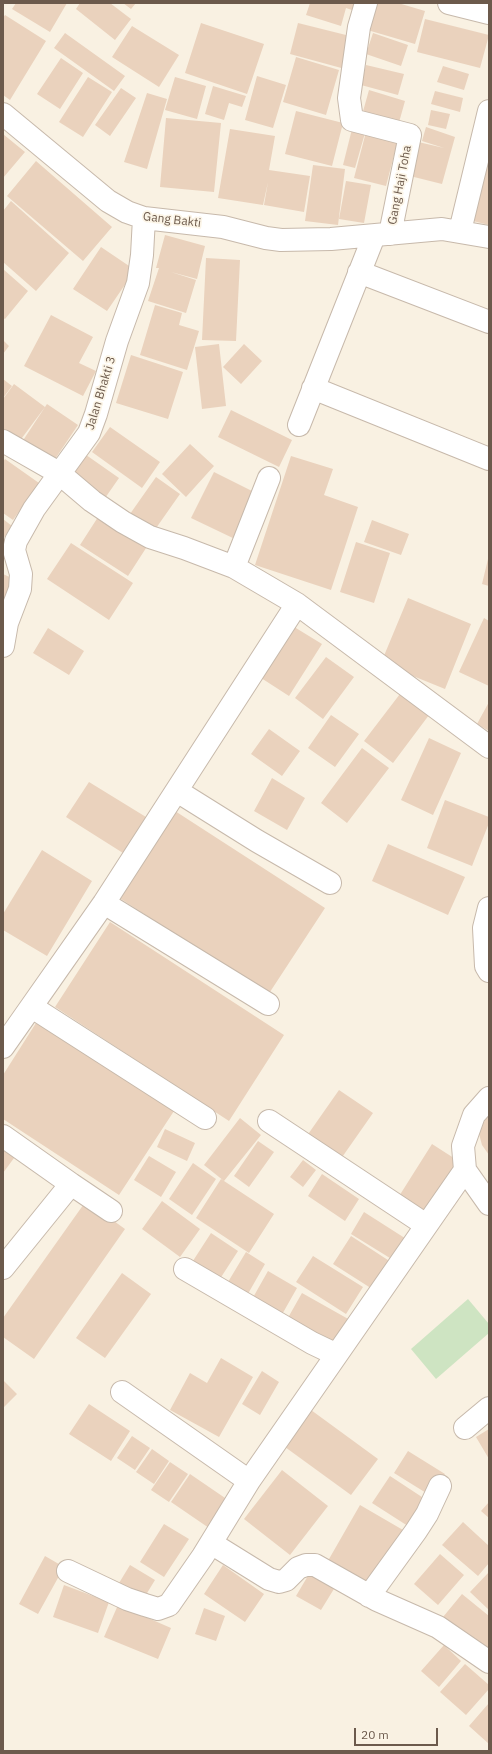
<!DOCTYPE html>
<html>
<head>
<meta charset="utf-8">
<style>
	body { margin:0 }
	#map { position:relative; width:492px; height:1754px; overflow:hidden; background:#f9f1e2; font-family:"IBM Plex Sans",sans-serif }
	canvas { display:block }
	.frame { position:absolute; inset:0; border:4px solid #6c5a4c; pointer-events:none }
	.scale { position:absolute; left:354px; top:1728px; width:84px; height:18px; box-sizing:border-box; border:2px solid #6c5a4c; border-top:0; padding-left:5px; font-size:12px; line-height:14px; white-space:nowrap; color:#6c5a4c; -webkit-text-stroke:3px #fcf5e7; paint-order:stroke }
</style>
</head>
<body>
<div id="map">
<canvas width="492" height="1754"></canvas>
<div class="frame"></div>
<div class="scale">20 m</div>
</div>
<script>
const ctx = document.querySelector('canvas').getContext('2d');
ctx.lineJoin = 'round';
function fill(path, color) {
  ctx.fillStyle = color;
  ctx.fill(path, 'evenodd');
}
function poly(rows) {
  const path = new Path2D();
  for (const r of rows) {
    path.moveTo(r[0], r[1]);
    for (let i = 2; i < r.length; i += 2) path.lineTo(r[i], r[i + 1]);
  }
  return path;
}
function trace(path, color, width, dash) {
  ctx.strokeStyle = color;
  ctx.lineWidth = width;
  ctx.lineCap = dash ? 'butt' : 'round';
  ctx.setLineDash(dash || []);
  ctx.stroke(path);
}
function write(font, color, halo, rows, align = 'center') {
  ctx.font = font + ' "IBM Plex Sans",sans-serif';
  ctx.lineWidth = 3.5;
  ctx.setLineDash([]);
  ctx.textBaseline = 'middle';
  ctx.strokeStyle = halo;
  ctx.fillStyle = color;
  for (const [text, x, y, turn = 0] of rows) {
    ctx.save();
    ctx.translate(x, y);
    ctx.rotate((+turn || 0) * Math.PI / 180);
    ctx.textAlign = isNaN(turn) ? turn : align;
    if (halo) ctx.strokeText(text, 0, 0);
    ctx.fillText(text, 0, 0);
    ctx.restore();
  }
}
fill(poly([
	[468,1299,489,1324,489,1333,436,1379,411,1349]
]), '#cee4c2');
fill(poly([
	[16,3,67,3,50,32,12,9],
	[80,3,110,3,131,19,115,40,76,9],
	[123,3,136,3,131,9],
	[310,3,364,3,361,13,346,8,341,26,306,15],
	[372,3,398,3,425,11,415,44,364,29],
	[5,15,46,41,10,100,3,95,3,18],
	[425,19,489,35,480,68,417,52],
	[201,23,264,44,247,94,185,73],
	[298,23,354,37,345,69,290,54],
	[132,26,179,55,159,87,112,57],
	[65,33,125,76,114,91,54,48],
	[373,33,408,45,401,66,366,54],
	[296,57,339,70,326,115,283,102],
	[61,58,83,73,60,109,37,94],
	[366,65,404,74,398,95,361,85],
	[443,66,469,74,464,90,437,82],
	[257,76,286,85,273,128,245,120],
	[88,77,112,92,83,137,59,122],
	[175,77,206,86,197,119,165,110],
	[213,86,246,96,242,107,229,103,224,120,205,114],
	[121,88,136,98,110,136,95,125],
	[369,90,405,101,398,126,362,115],
	[435,91,463,98,460,112,431,104],
	[147,93,167,99,147,169,124,162],
	[431,110,450,114,446,129,428,125],
	[296,111,343,123,332,166,285,154],
	[166,118,221,123,214,192,160,187],
	[426,127,455,137,442,184,406,175,414,141,444,148,422,141],
	[367,128,399,136,386,186,354,178],
	[230,129,275,136,269,170,310,176,304,212,264,205,268,182,263,205,218,198],
	[352,129,365,133,355,168,343,165],
	[3,134,25,152,3,178],
	[36,161,112,227,83,261,7,196],
	[488,164,489,164,489,225,473,221],
	[313,165,345,169,338,225,305,221],
	[346,181,371,185,364,223,339,219],
	[11,201,69,253,36,291,3,262,3,211],
	[165,235,205,246,197,279,171,272,196,280,186,313,148,301,159,268,156,268],
	[101,247,135,270,107,311,73,289],
	[206,258,240,260,236,341,202,340],
	[3,269,28,291,5,319,3,318],
	[155,305,182,313,179,325,199,331,187,370,140,355],
	[51,315,93,337,79,363,96,371,83,396,24,366],
	[3,340,9,346,3,354],
	[219,344,226,406,202,409,195,347],
	[244,344,262,361,241,384,223,367],
	[131,355,183,372,168,419,116,403],
	[3,379,12,386,3,398],
	[14,384,45,407,16,446,3,436,3,399],
	[47,404,78,425,51,465,20,445],
	[231,410,292,440,279,467,218,437],
	[110,427,160,462,142,488,92,452],
	[190,444,214,466,186,497,162,474],
	[79,450,119,478,103,501,63,473],
	[291,456,333,469,324,495,358,507,331,590,255,565],
	[5,459,39,483,13,520,3,513,3,462],
	[214,472,260,495,237,540,191,518],
	[156,477,180,494,154,531,130,514],
	[100,514,148,545,128,576,80,545],
	[3,519,12,526,3,539],
	[372,520,409,534,401,555,364,542],
	[356,542,390,553,374,603,340,592],
	[71,543,133,583,109,620,47,579],
	[488,559,489,560,489,586,482,584],
	[3,574,16,580,10,595,7,593,3,602],
	[408,598,471,624,445,689,381,663],
	[484,618,489,621,489,686,459,672],
	[291,625,322,644,289,696,258,676],
	[48,628,84,651,69,675,33,653],
	[326,657,354,677,323,719,295,698],
	[403,690,432,711,393,763,364,741],
	[489,702,489,731,477,724],
	[331,715,359,734,335,767,308,748],
	[269,729,300,751,282,776,251,754],
	[429,738,461,753,433,815,401,800],
	[362,748,389,768,347,823,321,803],
	[272,778,305,798,287,830,254,811],
	[89,782,146,817,123,853,66,817],
	[445,800,489,817,489,823,472,866,427,848],
	[175,811,325,908,268,995,118,897],
	[388,844,465,877,448,915,372,881],
	[42,850,92,881,47,956,3,930,3,914],
	[110,922,284,1035,229,1121,55,1007],
	[36,1023,174,1111,119,1195,3,1119,3,1075],
	[339,1090,373,1113,338,1163,304,1140],
	[489,1115,489,1155,482,1145,478,1130],
	[240,1118,261,1135,224,1181,204,1165],
	[165,1129,195,1143,187,1161,157,1147],
	[258,1141,274,1152,249,1187,234,1176],
	[3,1144,17,1154,3,1173],
	[432,1144,460,1162,424,1220,396,1201],
	[149,1156,176,1172,161,1197,134,1180],
	[303,1160,316,1170,303,1187,290,1177],
	[193,1163,216,1179,192,1215,169,1199],
	[322,1174,359,1199,345,1221,308,1196],
	[221,1179,274,1214,249,1253,196,1218],
	[86,1201,125,1229,34,1359,3,1337,3,1318],
	[162,1201,200,1229,180,1257,142,1229],
	[364,1212,411,1242,398,1263,351,1234],
	[211,1233,238,1251,216,1285,189,1267],
	[351,1236,394,1264,377,1292,333,1264],
	[246,1252,265,1264,245,1299,225,1287],
	[313,1256,363,1287,346,1314,296,1282],
	[268,1271,297,1288,280,1318,251,1301],
	[122,1273,151,1294,105,1358,76,1338],
	[302,1293,350,1320,333,1351,285,1323],
	[221,1358,253,1377,219,1437,170,1410,190,1373,207,1383],
	[262,1371,279,1382,260,1415,242,1404],
	[3,1380,17,1394,3,1408],
	[89,1404,130,1431,111,1461,69,1434],
	[311,1410,378,1459,351,1495,285,1447],
	[489,1429,489,1459,476,1437],
	[132,1436,150,1448,135,1470,117,1458],
	[152,1449,169,1461,154,1484,136,1472],
	[408,1451,445,1474,431,1496,394,1473],
	[170,1462,188,1474,169,1502,151,1490],
	[282,1470,328,1506,290,1555,244,1519],
	[190,1474,228,1500,209,1528,171,1502],
	[390,1476,428,1501,411,1528,372,1503],
	[489,1502,489,1518,481,1511],
	[360,1505,403,1530,368,1591,325,1566],
	[463,1522,489,1546,489,1563,478,1576,442,1545],
	[164,1524,189,1539,164,1577,140,1562],
	[440,1554,464,1575,438,1605,414,1584],
	[45,1556,64,1567,38,1614,19,1604],
	[130,1565,155,1580,141,1603,116,1588],
	[223,1565,264,1594,245,1622,204,1594],
	[312,1569,337,1584,321,1610,296,1596],
	[489,1572,489,1610,470,1592],
	[64,1585,109,1602,98,1633,53,1617],
	[462,1594,489,1616,489,1655,443,1617],
	[118,1605,171,1628,158,1659,104,1637],
	[204,1608,225,1616,216,1641,195,1634],
	[444,1645,461,1661,439,1687,421,1671],
	[465,1664,489,1685,489,1689,466,1715,440,1692],
	[489,1703,489,1744,469,1726]
]), '#ead2bd');
const minor = poly([
	[366,3,359,27,349,98,352,120,410,135,390,234],
	[449,3,489,13],
	[3,114,108,201,127,212,144,218,223,227,266,238,281,240,331,239,442,229,489,237],
	[460,231,489,111],
	[359,272,489,322],
	[313,388,489,459],
	[299,425,374,236],
	[3,441,59,473,92,501,123,522,150,537,184,548,234,567,297,604,489,747],
	[234,567,269,478],
	[3,646,7,623,20,589,21,574,14,550,16,541,34,509,89,433,96,414,117,341,138,283,142,255,144,218],
	[177,791,257,841,330,883],
	[104,903,268,1004],
	[489,908,484,928,486,966,489,971],
	[32,1007,205,1118],
	[3,1047,104,903,297,604],
	[489,1098,474,1115,463,1146,465,1170,489,1204],
	[269,1121,426,1225],
	[3,1136,71,1184,3,1268],
	[71,1184,111,1211],
	[185,1269,312,1343,335,1354],
	[122,1392,249,1481],
	[465,1428,489,1408],
	[211,1543,269,1579,279,1582,286,1580,298,1568,306,1565,315,1565,377,1600,438,1627,489,1662],
	[68,1571,127,1599,145,1605,158,1609,169,1605,203,1556,249,1481,465,1170],
	[369,1596,416,1531,427,1514,440,1486]
]);
trace(minor, '#c7b9ab', 24);
trace(minor, '#fff', 22);
write('12px', '#6c5a4c', '#fcf5e7', [
	["Gang Haji Toha",400,185,-79],
	["Gang Bakti",172,220,7],
	["Jalan Bhakti 3",101,393,-73]
]);
</script>
</body>
</html>
